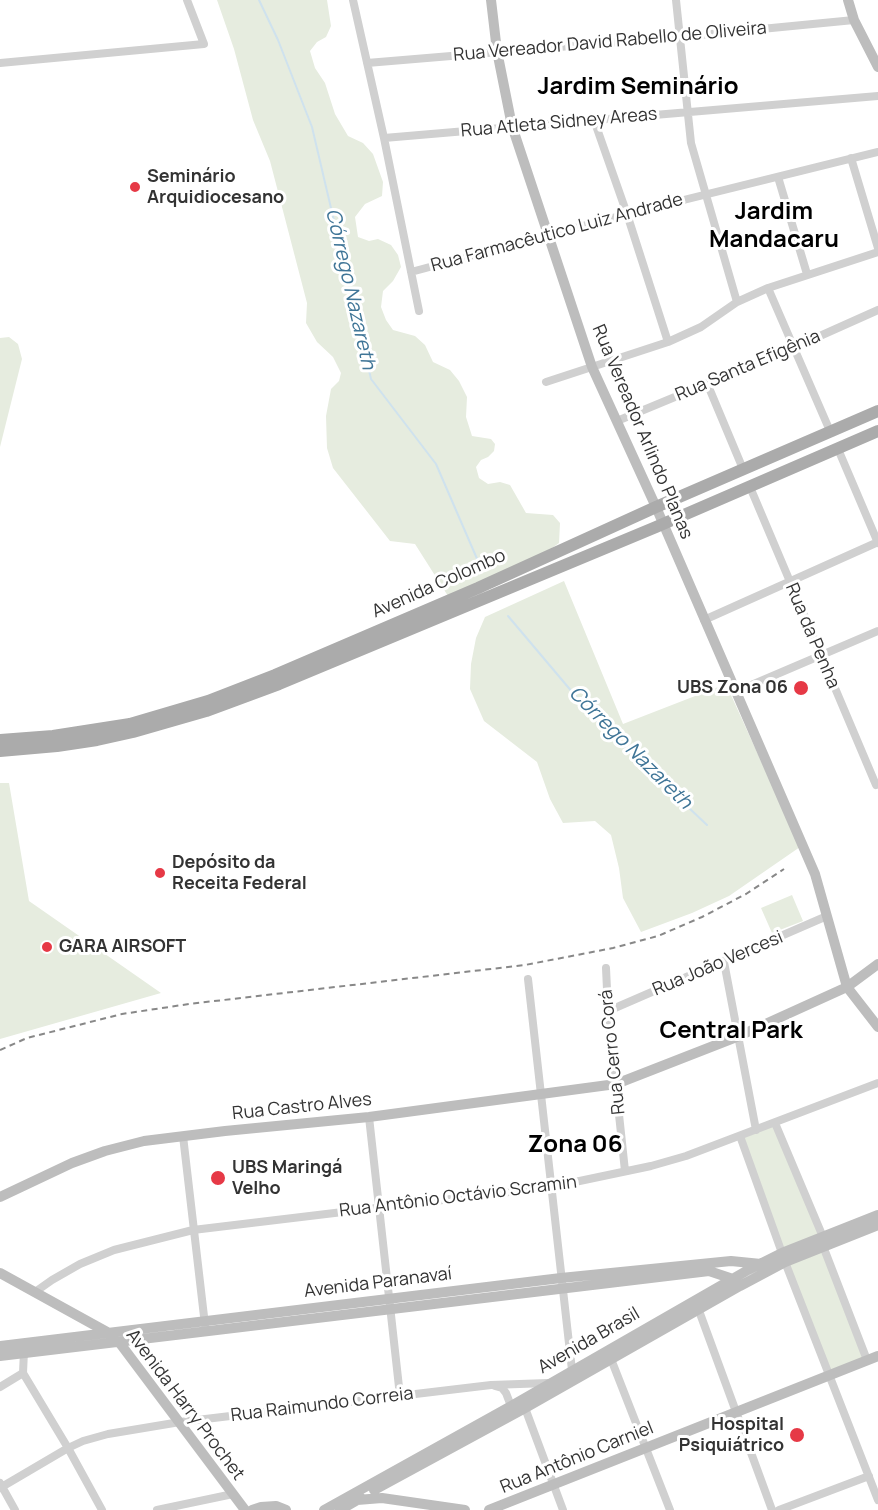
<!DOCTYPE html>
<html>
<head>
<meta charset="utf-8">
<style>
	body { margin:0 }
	canvas { display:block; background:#fff }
</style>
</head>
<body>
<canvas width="878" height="1510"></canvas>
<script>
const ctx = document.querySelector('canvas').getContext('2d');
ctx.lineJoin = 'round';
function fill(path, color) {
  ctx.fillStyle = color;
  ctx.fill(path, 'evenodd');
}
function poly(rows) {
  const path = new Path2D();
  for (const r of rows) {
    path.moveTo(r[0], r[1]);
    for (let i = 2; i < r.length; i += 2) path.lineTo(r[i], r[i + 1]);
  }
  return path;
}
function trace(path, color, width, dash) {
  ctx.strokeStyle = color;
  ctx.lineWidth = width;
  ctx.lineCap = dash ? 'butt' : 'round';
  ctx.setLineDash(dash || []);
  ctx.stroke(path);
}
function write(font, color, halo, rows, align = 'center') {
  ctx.font = font + ' Manrope,sans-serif';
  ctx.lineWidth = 6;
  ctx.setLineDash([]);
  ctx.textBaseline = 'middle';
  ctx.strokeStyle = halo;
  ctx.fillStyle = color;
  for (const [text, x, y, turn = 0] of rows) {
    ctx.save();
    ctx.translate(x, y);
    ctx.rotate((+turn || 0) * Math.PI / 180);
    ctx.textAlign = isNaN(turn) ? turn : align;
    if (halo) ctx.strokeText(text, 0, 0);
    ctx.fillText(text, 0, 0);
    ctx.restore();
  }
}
fill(poly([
	[217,0,327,0,331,26,326,37,317,42,310,51,315,68,325,83,335,114,348,136,363,143,373,154,383,182,382,196,365,204,355,217,358,237,369,241,378,239,391,245,398,255,401,267,393,281,383,291,381,307,386,320,393,330,415,336,425,345,433,362,450,370,459,381,467,397,466,417,472,436,491,439,495,444,494,451,488,457,481,460,476,467,479,478,488,484,500,482,510,485,526,513,553,515,560,523,559,543,548,551,448,596,415,544,390,541,333,468,327,448,326,416,331,389,339,381,341,373,333,357,317,342,306,323,307,303,270,161,253,120,234,49],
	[9,337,18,344,22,359,0,447,0,338],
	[564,581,623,724,726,684,800,847,729,896,692,913,641,932,623,898,619,868,611,835,595,821,563,823,550,799,537,762,484,721,470,689,471,664,476,638,485,617],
	[0,783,9,783,29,901,161,993,0,1039],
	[792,895,803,921,772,933,761,908],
	[775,1123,823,1237,782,1253,740,1136],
	[823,1246,867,1360,829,1376,785,1262]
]), '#e6ecdf');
trace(poly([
	[259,0,278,40,312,127,371,379,436,464,478,561],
	[508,616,595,719,707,825]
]), '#cfe2ee', 2);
trace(poly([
	[353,0,384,138,419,311],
	[676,0,691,143,737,302],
	[0,63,204,44,187,0],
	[367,63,679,37,854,20],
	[594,120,627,214,668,342],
	[384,138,878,96],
	[851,158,878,248],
	[778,177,807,274],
	[411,272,627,214,878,152],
	[768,288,830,431],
	[546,382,668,342,701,327,737,302,768,288,878,252],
	[707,383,743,469],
	[617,421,793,348,878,310],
	[838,449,878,543],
	[750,487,876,785],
	[704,620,878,542],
	[735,692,878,631],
	[724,962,756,1130],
	[606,968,608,1011,625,1171],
	[528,979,572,1370],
	[608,1011,827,916],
	[369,1117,400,1396],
	[775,1123,823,1237],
	[183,1136,205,1325],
	[740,1136,782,1253],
	[823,1246,867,1360],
	[785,1262,878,1500],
	[35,1292,52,1280,80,1264,114,1250,193,1230,551,1187,651,1166,686,1156,878,1083],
	[698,1308,772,1510],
	[611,1359,670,1510],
	[23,1373,68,1448,102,1510],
	[495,1386,502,1388,506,1393,511,1406],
	[0,1387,23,1373,24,1351],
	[525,1408,563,1510],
	[0,1483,15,1510],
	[0,1488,68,1448,83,1441,108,1434,180,1422,491,1385,548,1383],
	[157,1510,233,1494],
	[779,1510,869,1476]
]), '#d0d0d0', 8);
trace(poly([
	[491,0,497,51,512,126,592,367,656,507,815,874,847,987,878,1027],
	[848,0,854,20,878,67],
	[0,1197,72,1163,105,1151,144,1141,225,1131,369,1117,616,1084,739,1036,847,987,878,964],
	[0,1273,107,1332,119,1342,245,1510],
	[0,1346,561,1278,731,1261,761,1264],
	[0,1356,709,1271,733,1279,740,1286],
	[374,1490,525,1408,740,1286,785,1262,878,1225],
	[357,1500,382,1498,465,1510],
	[252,1510,261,1507,276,1506,286,1510],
	[324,1510,511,1406,748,1270,782,1253,878,1215],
	[340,1510,361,1498],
	[489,1510,878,1356]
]), '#bdbdbd', 10);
trace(poly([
	[0,740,53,736,130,724,208,701,275,675,478,588,656,507,878,411],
	[0,751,57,746,97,740,133,732,206,711,279,684,656,527,878,431]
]), '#ababab', 12);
trace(poly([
	[0,1050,27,1038,122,1014,189,1004,525,965,613,948,658,936,702,917,746,894,784,869]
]), '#888', 2, [6, 4.5]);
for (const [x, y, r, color] of [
	[135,187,6,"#e63946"],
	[801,688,8,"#e63946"],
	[160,873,6,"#e63946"],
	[47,947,6,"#e63946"],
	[218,1178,8,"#e63946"],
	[797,1435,8,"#e63946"]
]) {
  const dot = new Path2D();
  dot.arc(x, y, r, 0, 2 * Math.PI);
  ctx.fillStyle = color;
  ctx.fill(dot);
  trace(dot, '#fff', 2);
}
write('18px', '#333', '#fff', [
	["Rua Vereador David Rabello de Oliveira",610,42,-5],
	["Rua Atleta Sidney Areas",559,123,-5],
	["Rua Farmacêutico Luiz Andrade",557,233,-15],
	["Rua Santa Efigênia",748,366,-23],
	["Rua Vereador Arlindo Planas",642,432,67],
	["Avenida Colombo",439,584,-24],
	["Rua da Penha",812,636,67],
	["Rua João Vercesi",718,964,-23],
	["Rua Cerro Corá",613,1052,-96],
	["Rua Castro Alves",302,1107,-6],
	["Rua Antônio Octávio Scramin",458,1197,-7],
	["Avenida Paranavaí",378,1283,-7],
	["Avenida Brasil",589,1341,-30],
	["Avenida Harry Prochet",185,1405,53],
	["Rua Raimundo Correia",322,1405,-7],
	["Rua Antônio Carniel",577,1458,-22]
]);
write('bold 18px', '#333', '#fff', [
	["Seminário",147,177],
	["Arquidiocesano",147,198],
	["UBS Zona 06",788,688,"right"],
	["Depósito da",172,863],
	["Receita Federal",172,884],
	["GARA AIRSOFT",59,947],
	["UBS Maringá",232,1168],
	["Velho",232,1189],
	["Hospital",784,1425,"right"],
	["Psiquiátrico",784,1446,"right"]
], 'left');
write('italic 20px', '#3f7597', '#fff', [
	["Córrego Nazareth",350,289,77],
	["Córrego Nazareth",630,748,45]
]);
write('bold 24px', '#000', '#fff', [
	["Jardim Seminário",638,87],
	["Jardim",774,212],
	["Mandacaru",774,240],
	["Central Park",731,1031],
	["Zona 06",575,1145]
]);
</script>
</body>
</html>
